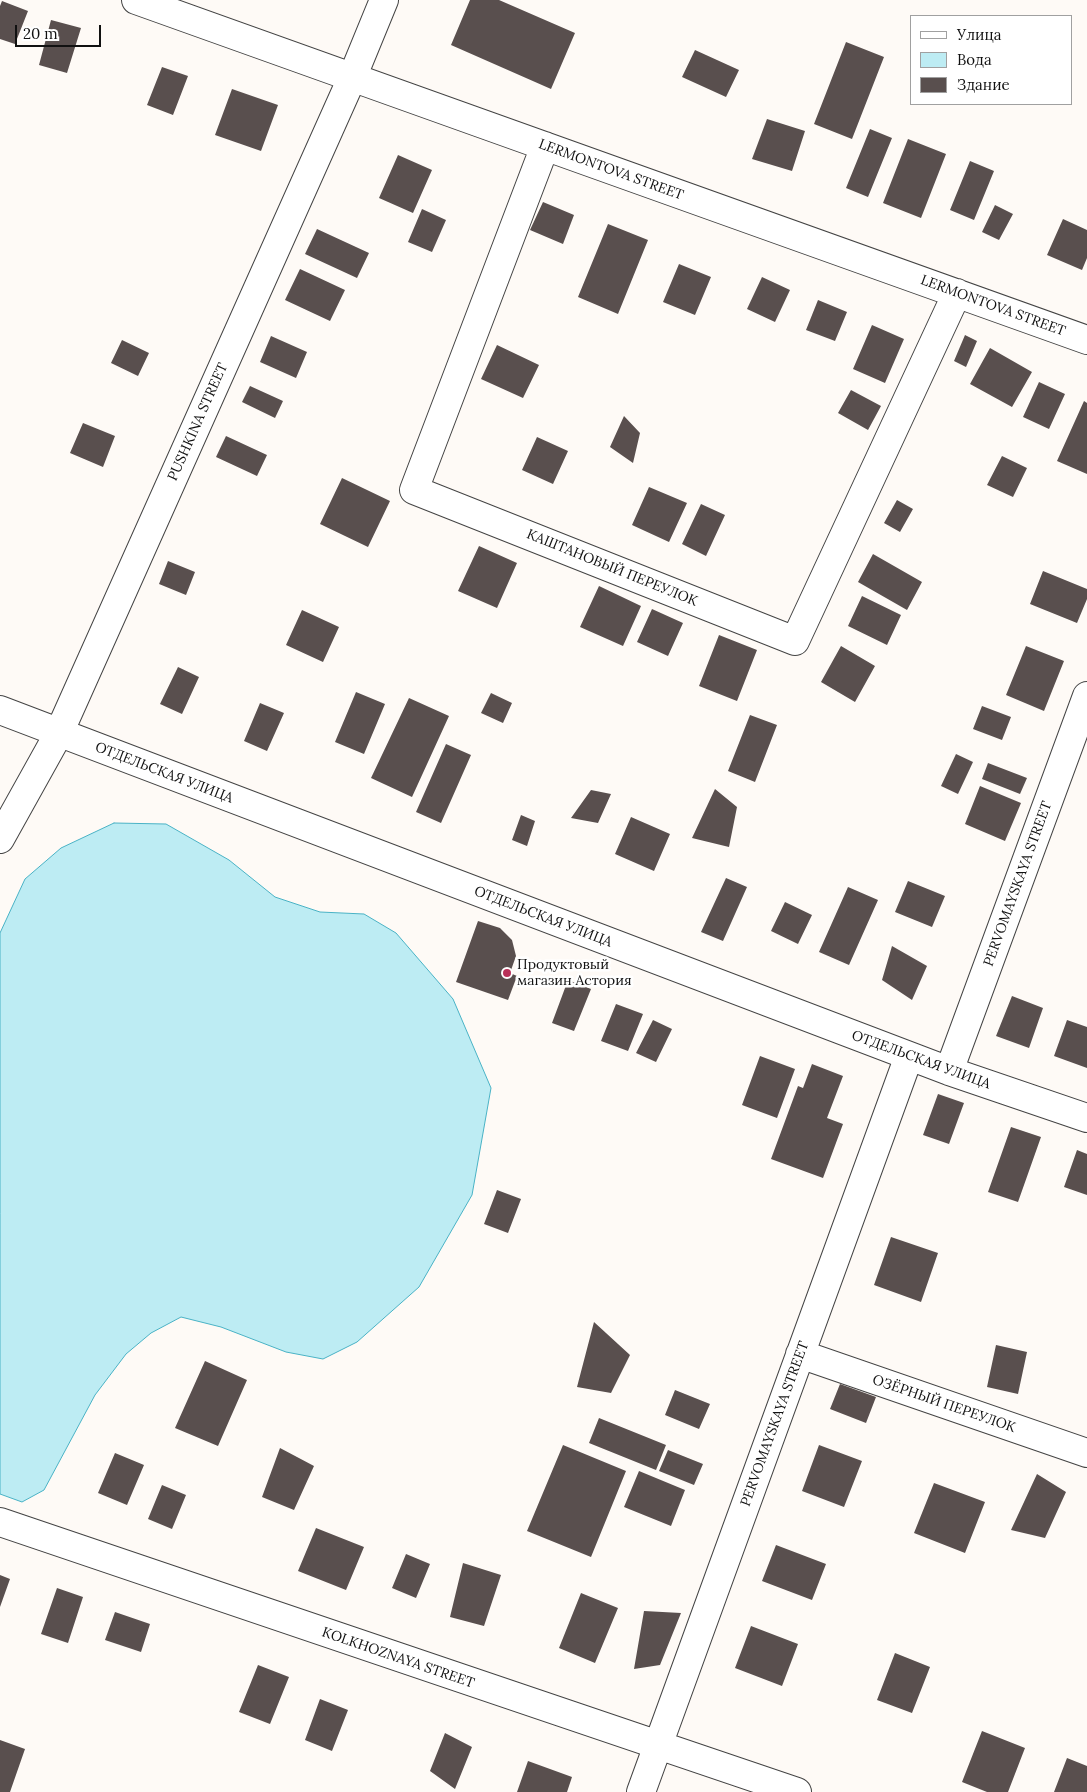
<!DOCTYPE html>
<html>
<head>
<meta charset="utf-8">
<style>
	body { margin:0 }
	#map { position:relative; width:1087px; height:1792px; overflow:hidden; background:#fefaf6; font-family:Lora,serif }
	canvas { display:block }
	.legend { position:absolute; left:910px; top:15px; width:162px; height:90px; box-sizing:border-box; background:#fff; border:1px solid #a0a0a0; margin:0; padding:6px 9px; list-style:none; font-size:15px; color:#111 }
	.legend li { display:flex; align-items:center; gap:10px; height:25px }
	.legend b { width:25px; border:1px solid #a0a0a0 }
	.scale { position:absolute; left:15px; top:25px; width:86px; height:22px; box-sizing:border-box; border:2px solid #111; border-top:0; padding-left:6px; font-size:15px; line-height:18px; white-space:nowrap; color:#111; -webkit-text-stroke:4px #fff; paint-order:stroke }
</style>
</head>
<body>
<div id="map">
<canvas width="1087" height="1792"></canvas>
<ul class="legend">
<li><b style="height:6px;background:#fff"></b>Улица</li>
<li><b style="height:14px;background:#bdecf3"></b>Вода</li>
<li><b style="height:14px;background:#594f4e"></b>Здание</li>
</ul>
<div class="scale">20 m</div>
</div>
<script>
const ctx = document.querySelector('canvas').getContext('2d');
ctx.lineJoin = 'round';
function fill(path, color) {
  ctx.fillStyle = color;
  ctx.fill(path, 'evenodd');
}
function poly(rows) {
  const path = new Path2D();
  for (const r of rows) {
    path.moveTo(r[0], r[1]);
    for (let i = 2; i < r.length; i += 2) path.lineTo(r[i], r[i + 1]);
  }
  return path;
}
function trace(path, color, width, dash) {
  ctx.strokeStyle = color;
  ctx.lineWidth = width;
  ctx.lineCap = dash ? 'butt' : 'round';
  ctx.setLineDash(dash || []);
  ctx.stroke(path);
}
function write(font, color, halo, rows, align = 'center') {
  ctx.font = font + ' Lora,serif';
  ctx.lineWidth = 5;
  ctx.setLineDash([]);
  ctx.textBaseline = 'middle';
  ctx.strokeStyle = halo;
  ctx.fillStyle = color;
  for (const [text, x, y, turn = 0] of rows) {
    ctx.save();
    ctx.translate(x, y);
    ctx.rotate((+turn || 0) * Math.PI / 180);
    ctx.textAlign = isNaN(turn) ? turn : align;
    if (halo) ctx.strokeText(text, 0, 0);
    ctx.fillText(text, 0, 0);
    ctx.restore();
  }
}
const water = poly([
	[114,823,166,824,229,860,275,897,320,912,364,914,396,933,453,999,491,1088,472,1195,419,1287,357,1342,323,1359,286,1352,221,1327,181,1317,151,1333,126,1354,95,1395,44,1490,22,1502,0,1494,0,933,25,879,61,848,114,823]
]);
fill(water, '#bdecf3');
trace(water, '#49b2c5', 1);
fill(poly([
	[470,0,499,0,575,33,551,89,451,45],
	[2,1,28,11,15,44,0,39,0,6],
	[51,20,81,28,67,73,39,65],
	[846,42,884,57,852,139,814,124],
	[695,50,739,70,726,97,682,77],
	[162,67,188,76,173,115,147,105],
	[232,89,278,105,261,151,215,135],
	[767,119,805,131,792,171,752,159],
	[870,129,892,138,868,197,846,188],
	[908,139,946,154,921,218,883,203],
	[398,155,432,170,413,213,379,198],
	[970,161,994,171,974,220,950,210],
	[543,202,574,215,563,244,530,230],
	[995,205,1013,214,999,240,982,232],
	[422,209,446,220,432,252,408,242],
	[1063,219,1087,230,1087,258,1082,270,1047,255],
	[608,224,648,240,618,314,578,297],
	[317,229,369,253,357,278,305,254],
	[679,264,711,277,695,315,663,302],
	[300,269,345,290,330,321,285,300],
	[762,277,790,290,775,322,747,309],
	[818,300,847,312,835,341,806,330],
	[872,325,904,339,885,383,853,369],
	[965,335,977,341,966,367,954,361],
	[271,336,307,352,296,378,260,362],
	[122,340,149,353,138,376,111,363],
	[497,345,539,365,523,398,481,379],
	[990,348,1032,372,1012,407,970,384],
	[1039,382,1065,394,1049,429,1023,417],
	[250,386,283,401,275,418,242,402],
	[851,390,881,406,868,430,838,413],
	[1084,401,1087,403,1087,474,1057,461],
	[624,416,640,433,633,463,610,447],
	[83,423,115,436,103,467,70,453],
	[226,436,267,455,257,476,216,457],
	[537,437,568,451,553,484,522,470],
	[1002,456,1027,468,1013,497,987,485],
	[342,478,390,501,368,547,320,524],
	[649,487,687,503,669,542,632,525],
	[897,500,913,509,900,532,884,523],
	[701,504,725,515,706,556,682,544],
	[479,546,517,563,497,608,458,591],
	[873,554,922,582,907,610,858,582],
	[168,561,195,572,186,595,159,584],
	[1043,571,1087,589,1087,599,1077,623,1030,604],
	[599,586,641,606,623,646,580,627],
	[862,596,901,615,887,645,848,626],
	[652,609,683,623,668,656,637,642],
	[302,610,339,627,323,662,286,645],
	[719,635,757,650,737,701,699,686],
	[841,646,875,666,855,702,821,682],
	[1026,646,1064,661,1044,711,1006,695],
	[178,667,199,677,182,714,160,704],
	[356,692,385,704,364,754,335,742],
	[491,693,512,703,503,723,481,713],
	[409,698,449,716,412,797,371,778],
	[260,703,284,713,267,751,244,741],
	[982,706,1011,717,1002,740,973,729],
	[750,715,777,725,755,782,728,771],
	[446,744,471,755,441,823,416,812],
	[956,754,973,762,958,794,941,786],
	[988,763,1027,778,1020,794,982,779],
	[980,786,1021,803,1005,841,965,824],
	[715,789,737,807,729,847,692,838],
	[591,790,611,794,598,823,571,818],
	[521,815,535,821,527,846,512,840],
	[631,817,670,834,654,871,615,854],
	[726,878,747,887,723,941,701,932],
	[908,881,945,896,932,927,895,912],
	[848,887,878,900,849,965,819,952],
	[785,902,812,915,798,944,771,931],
	[478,921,500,928,512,940,516,956,510,973,517,976,508,1000,456,982],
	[892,946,927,966,912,1000,882,980],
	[568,980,591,989,574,1031,552,1023],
	[1012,996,1043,1008,1029,1048,996,1036],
	[616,1004,643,1014,628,1051,601,1041],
	[653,1020,672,1029,656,1062,636,1053],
	[1067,1020,1087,1027,1087,1068,1054,1056],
	[760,1056,795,1069,777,1118,742,1105],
	[812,1064,843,1076,827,1118,843,1124,823,1178,771,1159,798,1086,803,1088],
	[938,1094,964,1103,949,1144,923,1135],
	[1011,1127,1041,1137,1018,1202,988,1192],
	[1077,1150,1087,1154,1087,1195,1064,1187],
	[497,1190,521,1199,508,1233,484,1224],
	[891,1237,938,1253,921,1302,874,1285],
	[594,1322,630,1355,611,1393,577,1387],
	[996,1345,1027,1352,1018,1394,987,1387],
	[205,1361,247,1380,218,1446,175,1428],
	[840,1384,876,1397,866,1423,830,1409],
	[675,1390,710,1404,699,1429,665,1415],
	[599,1418,666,1445,656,1470,589,1443],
	[563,1445,626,1471,591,1557,527,1531],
	[819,1445,862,1461,844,1507,802,1491],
	[280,1448,314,1466,294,1510,262,1497],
	[668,1450,703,1464,694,1485,659,1471],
	[115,1453,144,1465,127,1505,98,1493],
	[639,1471,685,1490,671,1526,624,1507],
	[1037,1474,1066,1492,1045,1538,1011,1530],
	[934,1483,985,1502,965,1553,914,1533],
	[162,1485,186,1495,172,1529,148,1519],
	[316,1528,364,1547,346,1590,298,1571],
	[776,1545,826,1564,812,1600,762,1581],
	[406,1554,430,1564,416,1598,392,1588],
	[463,1563,501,1575,484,1626,450,1617],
	[0,1575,10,1579,0,1607],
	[57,1588,83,1597,68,1643,41,1634],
	[581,1593,618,1608,595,1663,559,1648],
	[644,1611,681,1613,660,1665,634,1669],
	[115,1612,150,1624,141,1652,105,1640],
	[751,1626,798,1644,782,1686,735,1668],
	[895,1653,930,1667,912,1713,877,1700],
	[258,1665,289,1677,270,1724,239,1712],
	[320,1699,348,1710,332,1751,305,1740],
	[982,1731,1025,1748,1008,1792,987,1792,962,1782],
	[445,1733,472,1747,455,1789,430,1771],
	[0,1740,25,1749,10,1792,0,1792],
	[1067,1758,1087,1766,1087,1792,1054,1792],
	[528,1761,572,1777,567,1792,517,1792]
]), '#594f4e');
const minor = poly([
	[136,0,1087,340],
	[545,146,414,490,795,641,957,293],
	[0,710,949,1071,1087,1118],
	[0,839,59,733,352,78,384,0],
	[949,1071,1087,696],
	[800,1354,1087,1453],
	[0,1522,797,1792],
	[641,1792,909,1056]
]);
trace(minor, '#444', 30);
trace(minor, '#fff', 28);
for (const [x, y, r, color] of [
	[507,973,5,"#b93159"]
]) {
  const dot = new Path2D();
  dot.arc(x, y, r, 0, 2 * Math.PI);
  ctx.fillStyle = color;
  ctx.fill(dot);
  trace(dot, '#fff', 2);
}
write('14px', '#111', '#fff', [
	["LERMONTOVA STREET",611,170,20],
	["LERMONTOVA STREET",993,306,20],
	["PUSHKINA STREET",198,422,-66],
	["КАШТАНОВЫЙ ПЕРЕУЛОК",612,568,22],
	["ОТДЕЛЬСКАЯ УЛИЦА",164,773,21],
	["PERVOMAYSKAYA STREET",1018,884,-70],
	["ОТДЕЛЬСКАЯ УЛИЦА",543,917,21],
	["ОТДЕЛЬСКАЯ УЛИЦА",921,1060,20],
	["ОЗЁРНЫЙ ПЕРЕУЛОК",944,1404,19],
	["PERVOMAYSKAYA STREET",775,1424,-70],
	["KOLKHOZNAYA STREET",398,1658,19]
]);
write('14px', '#111', '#fff', [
	["Продуктовый",517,965],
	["магазин Астория",517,981]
], 'left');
</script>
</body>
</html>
